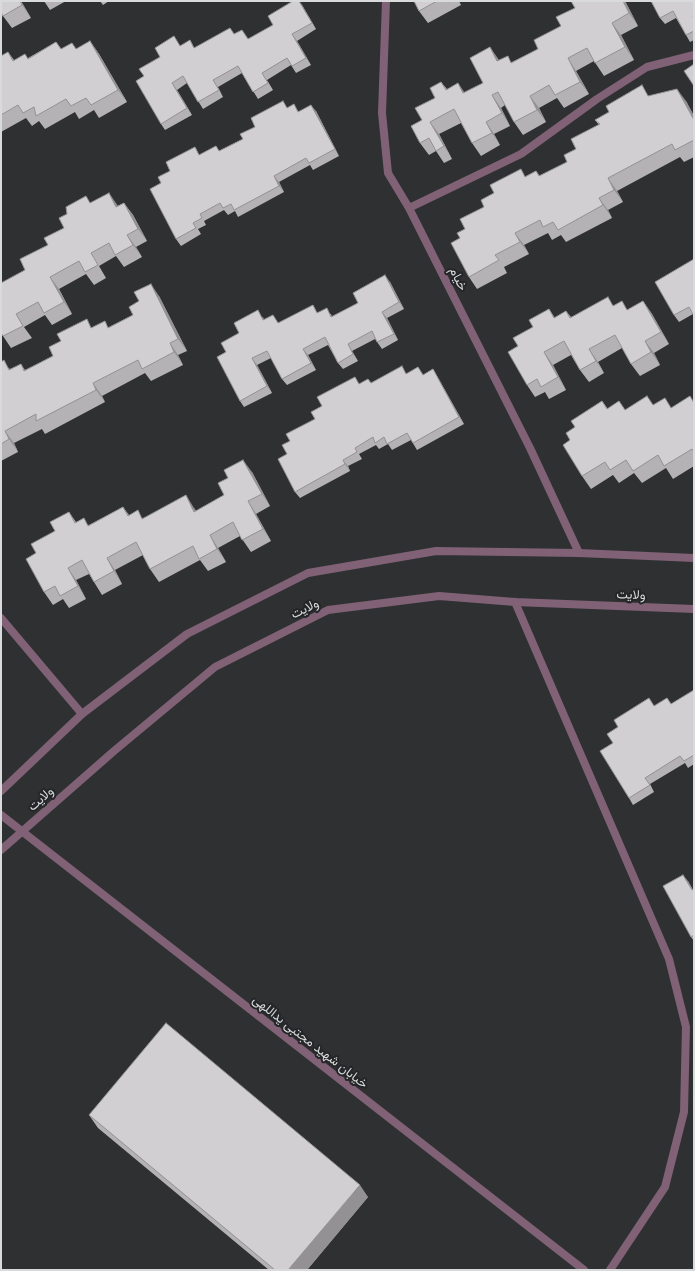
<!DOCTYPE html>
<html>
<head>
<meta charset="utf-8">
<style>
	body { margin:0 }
	#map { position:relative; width:695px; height:1271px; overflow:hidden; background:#2e3032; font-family:Karla,sans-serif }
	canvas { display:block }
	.frame { position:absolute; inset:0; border:2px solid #d8dadb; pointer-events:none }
</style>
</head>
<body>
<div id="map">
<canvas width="695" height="1271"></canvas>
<div class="frame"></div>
</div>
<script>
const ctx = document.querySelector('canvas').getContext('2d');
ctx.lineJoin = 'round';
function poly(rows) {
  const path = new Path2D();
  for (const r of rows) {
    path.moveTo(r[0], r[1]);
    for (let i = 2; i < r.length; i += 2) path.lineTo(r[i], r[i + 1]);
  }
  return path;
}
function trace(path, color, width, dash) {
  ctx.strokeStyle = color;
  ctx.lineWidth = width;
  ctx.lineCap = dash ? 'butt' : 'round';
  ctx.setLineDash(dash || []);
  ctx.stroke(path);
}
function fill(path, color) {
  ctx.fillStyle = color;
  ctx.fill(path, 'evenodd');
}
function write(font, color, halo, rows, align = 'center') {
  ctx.font = font + ' Karla,Vazirmatn,sans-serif';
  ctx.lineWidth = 4;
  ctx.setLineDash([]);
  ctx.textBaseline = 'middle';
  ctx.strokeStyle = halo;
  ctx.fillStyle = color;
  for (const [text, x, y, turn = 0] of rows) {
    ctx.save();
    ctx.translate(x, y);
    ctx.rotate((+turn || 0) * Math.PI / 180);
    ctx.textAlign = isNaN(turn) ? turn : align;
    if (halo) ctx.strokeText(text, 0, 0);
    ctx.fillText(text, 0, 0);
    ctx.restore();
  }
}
trace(poly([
	[386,1,382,113,388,173,409,208,530,448,579,553],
	[409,208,521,154,597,99,647,67,694,55],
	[515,602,669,959,686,1027,684,1112,665,1187,610,1270],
	[1,618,82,714],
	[1,815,584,1270]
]), '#806176', 8);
trace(poly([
	[1,791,82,714,187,634,308,573,436,551,579,553,694,558],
	[1,850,114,751,215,667,328,610,439,596,515,602,694,609]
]), '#806176', 8);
fill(poly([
	[1,1,21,1,31,18,12,28,3,16,1,17],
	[44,1,66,1,50,10],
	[100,1,109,1,103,5],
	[414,1,459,1,461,5,428,23,419,11],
	[571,1,625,1,638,26,621,35,634,60,604,76,594,61,576,71,589,94,564,108,557,98,539,108,546,122,523,135,514,122,505,105,501,108,510,126,494,134,500,145,481,156,472,143,461,123,439,134,452,159,444,163,436,151,429,155,420,143,422,120,435,98,441,82,447,89,465,93,483,83,499,60,512,62,538,49,561,26,575,8],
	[651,1,694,1,694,40,690,42,686,35,676,18,665,24,660,18],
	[302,5,316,29,297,41,311,65,296,73,291,65,267,80,273,90,258,99,242,73,218,87,223,97,203,109,187,83,177,90,192,115,165,130,161,124,144,76,181,45,195,48,234,34,248,39,273,25],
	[90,41,99,54,127,102,99,118,94,110,79,119,75,112,45,129,39,121,32,126,26,118,1,132,1,56,8,52,14,60,28,58,56,42,61,49,77,49],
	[649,96,686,101,694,116,694,157,684,162,680,157,617,191,623,202,608,210,612,218,566,242,561,235,552,240,548,233,524,245,529,254,504,267,507,273,477,289,469,277,460,238,465,229,484,207,526,176,536,171,540,176,567,162,576,149,599,125,595,120],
	[288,108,299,111,316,111,339,156,313,170,310,165,279,182,284,192,238,217,235,211,228,215,224,210,204,221,206,225,198,229,201,234,181,246,176,239,200,155,216,146,219,151,243,139,255,127],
	[91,203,118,206,124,203,133,215,147,241,136,247,142,257,124,267,116,256,99,266,106,278,94,285,86,274,59,289,72,314,52,325,45,315,24,327,32,338,11,348,3,336,25,270,48,245],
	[694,259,693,314,679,322,674,315],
	[390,282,404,309,387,318,398,340,382,349,375,339,352,351,358,361,343,369,338,363,328,345,308,355,316,370,287,385,282,379,271,358,257,365,272,393,244,407,240,401,226,352,239,333,263,317,264,320,279,323,318,312,331,314,332,317,358,303],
	[159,296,187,351,178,355,183,365,151,381,145,373,102,396,105,402,45,434,42,429,14,443,18,452,1,461,1,362,10,369,21,364,25,370,53,356,93,327,109,327,133,315],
	[643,301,652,314,669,344,654,353,660,365,640,376,631,364,622,348,598,362,604,373,589,382,580,370,571,355,553,365,566,390,549,399,545,392,535,397,527,385,518,346,533,327,549,309,555,318,566,311,571,317,613,305,628,310],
	[433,369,437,376,464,424,417,450,411,440,392,450,388,444,379,449,376,445,359,454,362,459,348,466,350,471,300,498,295,492,287,454,290,441,315,419,322,406,359,384,371,383,407,373,423,375],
	[602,401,608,409,625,410,653,405,672,408,694,402,694,466,673,479,666,468,642,483,634,473,619,483,613,475,591,489,582,476,570,440,575,427],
	[252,472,270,506,256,514,271,541,251,552,240,536,218,548,226,562,208,571,200,560,159,582,150,569,143,555,115,570,122,584,102,595,94,582,89,574,76,580,86,599,69,608,63,599,53,605,44,592,36,553,55,531,69,512,76,522,89,525,123,507,129,515,143,518,194,508,196,511,224,495],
	[694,690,694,764,688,768,685,763,650,784,654,792,633,805,629,798,613,743,618,727,655,706,667,698,671,704],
	[688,881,693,890,694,889,694,941,691,937],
	[89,1115,368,1197,307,1270,269,1270,98,1128]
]), '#b5b2b5');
fill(poly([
	[20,1,21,1,31,18,22,5],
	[299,1,302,5,316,29,312,23],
	[623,1,625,1,638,26,629,13],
	[612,23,621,35,634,60,625,47],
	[292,34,297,41,311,65,306,58],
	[90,41,99,54,127,102,118,90],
	[490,47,499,60,497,61],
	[568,58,576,71,589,94,580,82],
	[172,83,177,90,192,115,187,108],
	[458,83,467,96,463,93],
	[677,89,686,101,694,116,694,120],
	[492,95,501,108,510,126,502,113],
	[530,96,539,108,546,122,537,110],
	[311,105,316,111,339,156,335,149],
	[430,122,439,134,452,159,444,146],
	[486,122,494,134,500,145,492,133],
	[274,176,279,182,284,192,279,186],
	[608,178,617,191,623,202,614,190],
	[109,193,118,206,125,219,116,207],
	[599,198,608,210,612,218,603,205],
	[124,203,133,215,147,241,138,229],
	[515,233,524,245,529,254,520,242],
	[127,235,136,247,142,257,133,245],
	[385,275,390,282,404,309,399,302],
	[50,277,59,289,72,314,64,302],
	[151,284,159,296,187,351,178,339],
	[643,301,652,314,669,344,661,332],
	[382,312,387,318,398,340,394,334],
	[645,341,654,353,660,365,651,352],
	[170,343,178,355,183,365,174,352],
	[348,344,352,351,358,361,353,354],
	[303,349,308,355,316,370,311,363],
	[589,349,598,362,604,373,596,361],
	[544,352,553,365,566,390,558,377],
	[252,358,257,365,272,393,267,386],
	[433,369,437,376,464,424,459,417],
	[93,383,102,396,105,402,96,390],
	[5,431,14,443,18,452,9,439],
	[243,460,252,472,270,506,262,494],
	[343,460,348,466,350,471,345,464],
	[186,495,194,508,203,524,194,512],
	[248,501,256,514,271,541,263,529],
	[210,535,218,548,226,562,217,549],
	[107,558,115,570,122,584,114,571],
	[68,568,76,580,86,599,78,586],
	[683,875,688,881,694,892,692,890],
	[360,1185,368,1197,307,1270,288,1270]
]), '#939193');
const building = poly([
	[1,1,20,1,22,5,3,16,1,12,1,1],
	[293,1,299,1,312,23,292,34,306,58,292,66,287,58,262,73,268,83,253,92,238,66,213,80,219,90,198,102,183,76,172,83,187,108,161,124,136,81,144,76,139,69,160,57,155,48,174,36,180,46,190,40,194,48,230,28,234,34,242,30,248,39,273,25,268,16,293,1],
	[414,1,437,1,419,11,414,1],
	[571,1,623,1,629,13,612,23,625,47,595,63,587,48,568,58,580,82,555,95,549,85,530,96,537,110,514,122,498,92,492,95,502,113,486,122,492,133,472,143,454,109,430,122,444,146,436,151,429,138,420,143,411,126,422,120,415,108,435,98,430,88,441,82,446,90,458,83,463,93,483,83,470,58,490,47,497,61,508,56,511,63,538,49,534,40,561,26,556,17,575,8,571,1],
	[651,1,694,1,694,15,693,16,694,18,694,31,686,35,673,11,660,18,651,1],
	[90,41,118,90,91,105,86,98,71,106,66,99,36,116,34,107,23,113,18,105,1,115,1,56,8,52,13,61,25,54,28,59,56,42,61,49,72,43,76,49,90,41],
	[694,64,694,86,684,71,694,64],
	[642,85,648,96,677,89,694,120,694,140,675,150,672,144,608,178,614,190,599,198,603,205,558,230,553,222,543,227,540,220,515,233,520,242,495,255,499,260,469,277,451,243,460,238,457,233,465,229,460,219,484,207,481,200,494,193,490,185,521,169,525,177,536,171,539,176,567,162,564,155,576,149,571,139,600,124,595,120,609,112,606,106,642,85],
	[283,101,287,108,294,104,298,112,311,105,335,149,309,163,306,158,274,176,279,186,234,210,231,204,223,208,220,203,200,214,202,218,193,223,196,228,176,239,150,189,161,183,158,177,170,171,166,162,195,147,199,155,216,146,219,151,243,139,240,134,255,127,251,118,283,101],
	[109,193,116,207,124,203,138,229,127,235,133,245,115,255,109,243,91,253,98,265,85,272,79,261,50,277,64,302,44,313,38,302,16,314,23,326,3,336,1,333,1,283,25,270,20,259,48,245,44,238,64,228,59,218,67,214,66,207,86,196,90,203,109,193],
	[694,259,694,316,689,307,674,315,655,282,694,259],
	[385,275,399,302,382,312,394,334,377,342,372,331,348,344,353,354,338,363,325,337,303,349,311,363,282,379,267,351,252,358,267,386,240,401,217,357,226,352,221,343,239,333,234,323,258,310,263,320,273,315,278,323,313,305,317,313,327,308,331,317,358,303,353,293,385,275],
	[151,284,178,339,170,343,174,352,142,369,138,360,93,383,96,390,36,421,36,414,5,431,9,439,1,444,1,362,4,360,9,370,21,364,24,371,53,356,49,347,61,341,57,334,87,319,91,328,105,321,108,328,133,315,129,307,139,301,134,292,151,284],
	[608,297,613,306,622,301,627,310,643,301,661,332,645,341,651,352,631,364,615,335,589,349,596,361,580,370,564,341,544,352,558,377,541,387,537,379,527,385,508,352,518,346,513,338,533,327,529,320,549,309,554,318,566,311,570,318,608,297],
	[402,366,406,374,418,367,423,375,433,369,459,417,413,443,407,433,387,444,384,437,375,443,373,437,355,448,357,452,343,460,345,464,295,492,278,459,287,454,282,445,290,441,286,434,315,419,311,412,322,406,317,397,355,377,359,384,368,379,371,383,402,366],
	[647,396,653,405,665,398,671,408,690,396,694,403,694,452,692,449,664,466,658,455,633,471,626,460,610,470,605,462,582,476,563,445,570,440,566,433,575,427,571,421,602,401,607,409,619,401,625,410,647,396],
	[243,460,262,494,248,501,263,529,242,540,233,522,210,535,217,549,199,559,193,546,150,569,136,542,107,558,114,571,94,582,82,560,68,568,78,586,60,596,55,586,44,592,26,559,36,553,31,544,55,531,50,522,69,512,75,523,84,518,88,526,123,507,128,516,138,510,142,519,186,495,194,512,224,495,218,483,228,478,224,470,243,460],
	[694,690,694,755,684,761,680,756,645,778,650,785,629,798,600,751,613,743,607,734,618,727,614,720,649,698,654,706,667,698,671,704,694,690],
	[683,875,692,890,694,889,694,935,691,937,663,886,683,875],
	[166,1023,360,1185,288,1270,275,1270,89,1115,166,1023]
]);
fill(building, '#d2cfd2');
trace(building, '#939193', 1);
write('13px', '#d8dadb', '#242628', [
	["خیام",458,279,63],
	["ولایت",631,595,2],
	["ولایت",305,609,-26],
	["ولایت",41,799,-41],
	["خیابان شهید مجتبی یداللهی",310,1042,38]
]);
</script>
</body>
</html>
